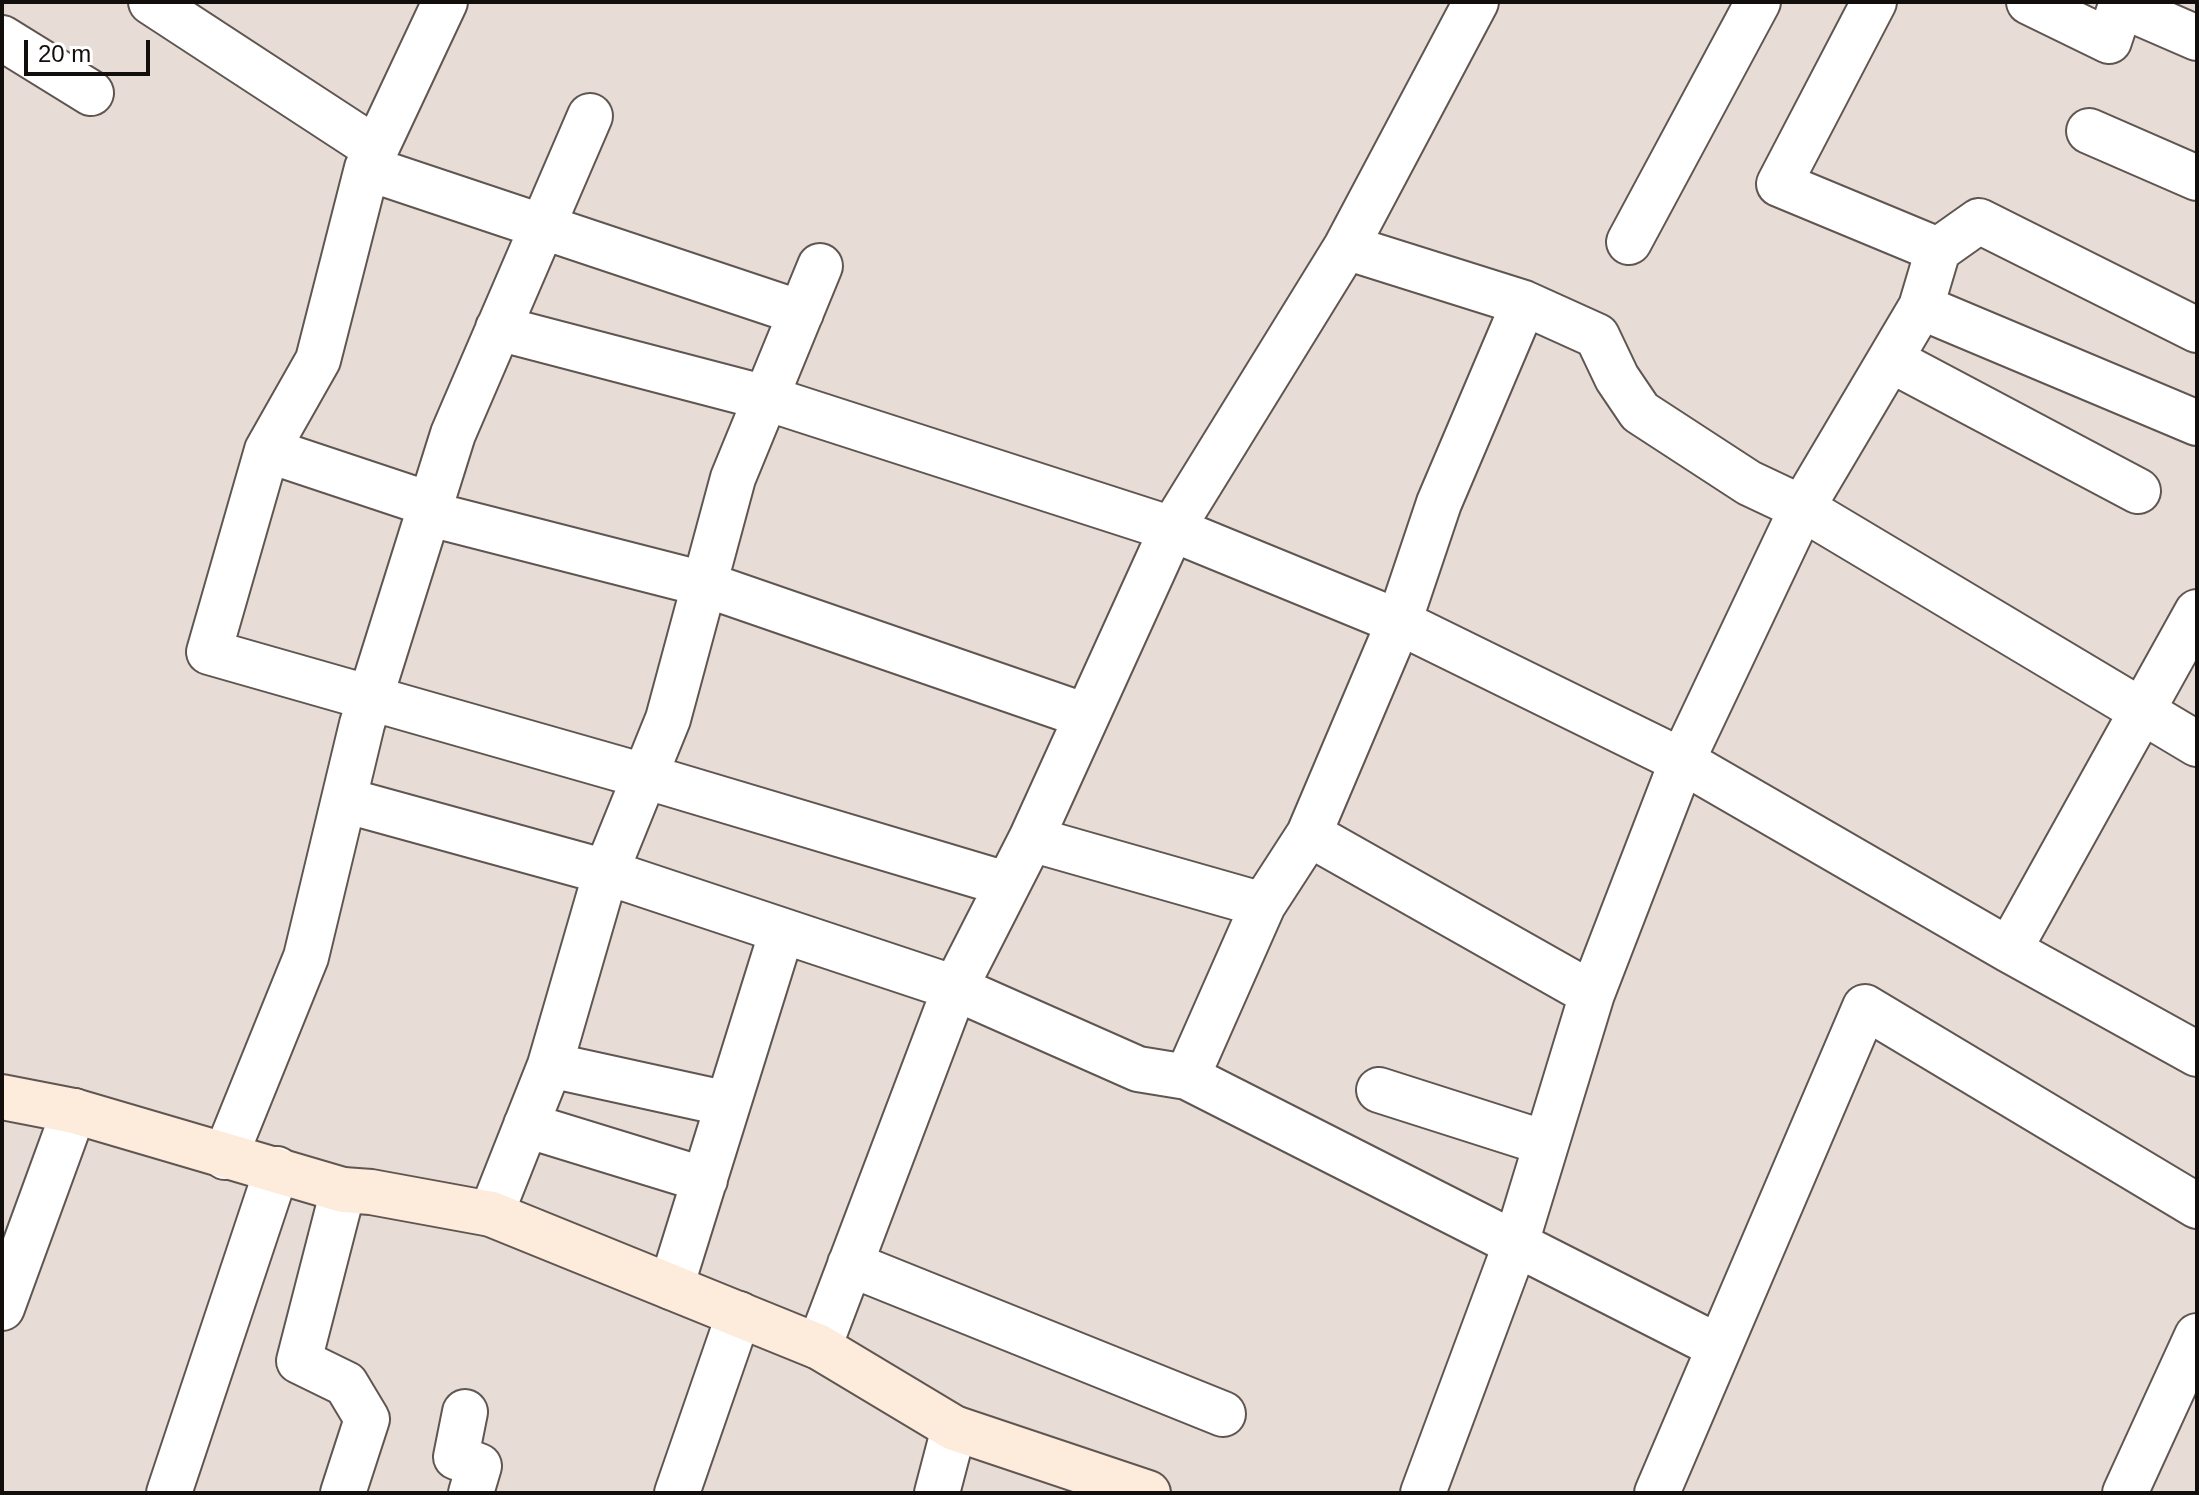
<!DOCTYPE html>
<html>
<head>
<meta charset="utf-8">
<style>
	body { margin:0 }
	#map { position:relative; width:2199px; height:1495px; overflow:hidden; background:#e7dcd6; font-family:Arial,sans-serif }
	canvas { display:block }
	.frame { position:absolute; inset:0; border:4px solid #120e0c; pointer-events:none }
	.scale { position:absolute; left:24px; top:40px; width:126px; height:36px; box-sizing:border-box; border:4px solid #120e0c; border-top:0; padding-left:10px; font-size:24px; line-height:28px; white-space:nowrap; color:#120e0c; -webkit-text-stroke:6px #fff; paint-order:stroke }
</style>
</head>
<body>
<div id="map">
<canvas width="2199" height="1495"></canvas>
<div class="frame"></div>
<div class="scale">20 m</div>
</div>
<script>
const ctx = document.querySelector('canvas').getContext('2d');
ctx.lineJoin = 'round';
function poly(rows) {
  const path = new Path2D();
  for (const r of rows) {
    path.moveTo(r[0], r[1]);
    for (let i = 2; i < r.length; i += 2) path.lineTo(r[i], r[i + 1]);
  }
  return path;
}
function trace(path, color, width, dash) {
  ctx.strokeStyle = color;
  ctx.lineWidth = width;
  ctx.lineCap = dash ? 'butt' : 'round';
  ctx.setLineDash(dash || []);
  ctx.stroke(path);
}
const minor = poly([
	[151,2,376,149],
	[445,2,367,168,318,360,267,450,209,652,644,776,1006,884],
	[1874,2,1779,184,1938,250],
	[2029,2,2109,41,2121,5,2197,38],
	[2,38,91,93],
	[2089,131,2197,178],
	[367,168,801,313],
	[1629,242,1758,2],
	[1346,247,1524,303,1597,336,1617,378,1640,412,1749,483,1802,508,2197,744],
	[1524,303,1439,503,1399,622,1309,834,1263,905,1187,1077,1719,1347],
	[1921,307,2197,423],
	[498,328,766,398,1172,529,1399,622,1682,761,2009,950,2197,1054],
	[1891,360,2138,491],
	[267,450,429,504],
	[426,513,704,584,1086,716],
	[344,800,606,872,955,988,1138,1069,1187,1077],
	[1309,834,1592,994],
	[1031,839,1263,905],
	[2009,950,2197,612],
	[550,1065,728,1104],
	[1379,1090,1545,1143],
	[526,1125,705,1180],
	[225,1157,306,957,362,724,453,434,590,116],
	[343,1190,299,1361,346,1384,367,1419,343,1493],
	[491,1214,550,1065,606,872,668,719,733,478,820,266],
	[850,1264,1223,1414],
	[671,1287,782,931],
	[2,1308,74,1111],
	[819,1347,955,988,1031,839,1172,529,1346,247,1476,2],
	[465,1412,456,1457,479,1466,471,1493],
	[169,1493,277,1169],
	[677,1493,739,1314],
	[937,1493,954,1428],
	[1423,1493,1516,1243,1592,994,1682,761,1802,508,1921,307,1938,250,1979,221,2197,330],
	[1657,1493,1865,1007,2197,1206],
	[2125,1493,2197,1336]
]);
const secondary = poly([
	[2,1097,74,1111,343,1190,371,1192,491,1214,819,1347,954,1428,1148,1493]
]);
trace(minor, '#605651', 48);
trace(secondary, '#605651', 48);
trace(minor, '#fff', 44);
trace(secondary, '#fdebdc', 44);
</script>
</body>
</html>
